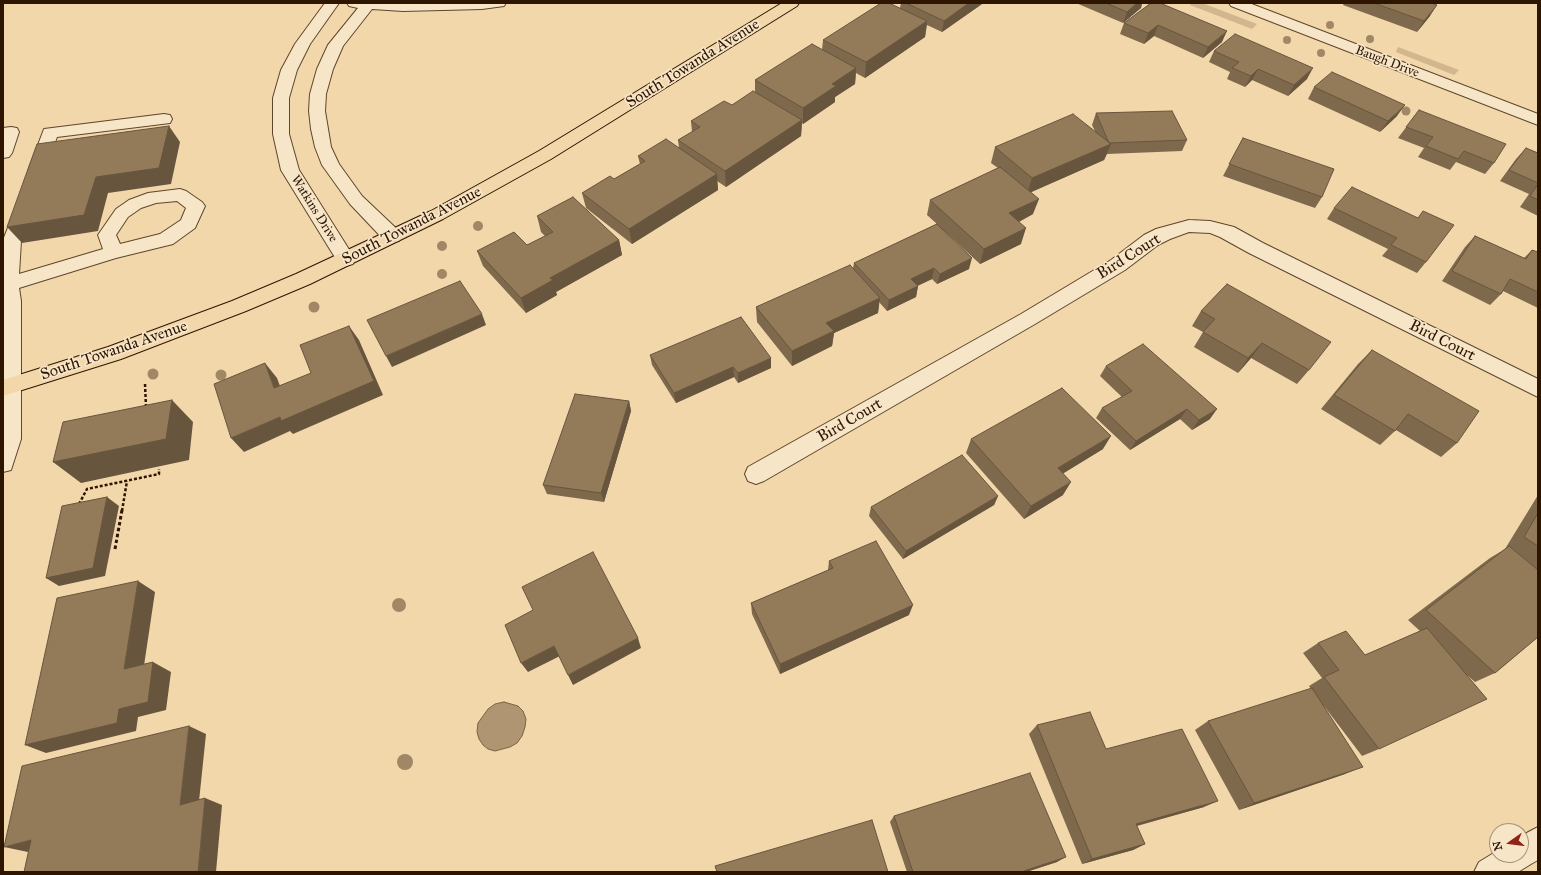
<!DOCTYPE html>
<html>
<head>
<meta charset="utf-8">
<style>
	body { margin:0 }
	#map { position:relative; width:1541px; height:875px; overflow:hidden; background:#f2d7ab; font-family:"IM FELL Great Primer",serif }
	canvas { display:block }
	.frame { position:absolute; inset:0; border:4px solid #2d1500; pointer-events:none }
	.north { position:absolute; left:1489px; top:823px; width:40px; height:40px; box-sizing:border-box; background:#f7e5c8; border:1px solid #a69278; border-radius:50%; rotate:256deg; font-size:11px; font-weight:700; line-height:16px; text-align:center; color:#2d1500 }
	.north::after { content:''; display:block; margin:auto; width:14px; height:18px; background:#8f2418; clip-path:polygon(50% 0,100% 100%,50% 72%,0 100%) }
</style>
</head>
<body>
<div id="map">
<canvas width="1541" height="875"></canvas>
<div class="frame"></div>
<div class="north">N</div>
</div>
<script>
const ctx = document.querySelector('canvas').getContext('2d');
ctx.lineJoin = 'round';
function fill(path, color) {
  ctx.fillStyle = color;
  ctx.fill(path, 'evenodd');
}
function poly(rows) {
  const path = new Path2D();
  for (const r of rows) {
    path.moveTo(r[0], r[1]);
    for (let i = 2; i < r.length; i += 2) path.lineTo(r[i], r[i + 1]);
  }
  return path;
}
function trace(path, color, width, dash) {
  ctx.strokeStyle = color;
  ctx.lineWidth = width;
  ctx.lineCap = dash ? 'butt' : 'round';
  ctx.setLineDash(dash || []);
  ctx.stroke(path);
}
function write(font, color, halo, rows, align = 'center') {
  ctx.font = font + ' "IM FELL Great Primer",serif';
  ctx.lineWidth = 3.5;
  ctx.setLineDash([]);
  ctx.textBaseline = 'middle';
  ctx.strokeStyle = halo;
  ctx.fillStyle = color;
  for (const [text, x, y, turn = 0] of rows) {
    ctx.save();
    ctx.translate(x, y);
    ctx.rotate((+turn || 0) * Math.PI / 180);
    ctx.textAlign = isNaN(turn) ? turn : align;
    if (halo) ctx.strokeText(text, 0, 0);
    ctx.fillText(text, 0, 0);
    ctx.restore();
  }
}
fill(poly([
	[1191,3,1202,3,1257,24,1252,29,1190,5],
	[1398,47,1459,70,1454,75,1396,52]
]), '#d1b68e');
const water = poly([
	[504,702,518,706,523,711,526,719,525,727,522,736,517,743,510,747,495,751,488,749,483,745,479,739,477,732,478,723,488,709,495,704,504,702]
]);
fill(water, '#af9571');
trace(water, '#7b6244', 1);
const minor = poly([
	[325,3,339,3,310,44,297,70,289,98,289,134,299,170,355,259,353,264,346,266,339,264,281,170,273,134,273,98,281,70,295,44,325,3],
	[347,3,506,3,504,6,482,9,403,11,372,9,343,46,333,69,326,94,325,111,331,147,339,164,362,196,399,231,401,236,399,241,392,242,385,241,350,204,322,165,315,147,311,129,309,111,310,94,317,69,328,45,358,8,349,6,347,3],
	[1229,3,1249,3,1538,114,1538,125,1231,6,1229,3],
	[164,114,170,115,172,119,170,123,57,137,43,175,37,177,31,175,28,171,44,129,164,114],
	[11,127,17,128,19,132,12,153,9,157,3,158,3,128,11,127],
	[180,189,186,191,202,202,205,206,195,228,173,244,116,258,19,288,21,301,21,439,11,470,3,472,3,240,18,203,24,201,30,203,33,207,21,241,19,274,103,249,98,235,116,209,129,200,148,193,180,189],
	[177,201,186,208,181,220,160,234,120,244,116,235,128,217,141,208,156,203,177,201],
	[1189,220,1210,221,1234,227,1263,243,1538,379,1538,397,1249,253,1220,237,1210,233,1189,232,1170,239,1158,245,1125,270,1035,324,764,481,756,484,748,481,745,474,748,467,1021,314,1111,260,1144,235,1156,229,1189,220],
	[1538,827,1538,860,1531,864,1518,872,1474,872,1479,862,1497,851,1497,855,1521,855,1521,836,1538,827]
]);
const major = poly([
	[782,3,799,3,797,6,551,159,443,219,310,284,246,311,121,359,3,396,3,380,108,347,232,301,296,274,431,211,539,151,782,3]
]);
trace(minor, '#5e462b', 2);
trace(major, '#2d1500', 2);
trace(poly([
	[145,384,146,407],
	[79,504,87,489,159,474,159,469],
	[122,511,127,481]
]), '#2d1500', 2.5, [3, 2]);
trace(poly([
	[115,549,122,510]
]), '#2d1500', 3, [3.5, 2.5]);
fill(minor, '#f7e5c8');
fill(major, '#f2d7ab');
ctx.fillStyle = '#a18765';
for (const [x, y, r] of [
	[1330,25,4],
	[1370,39,4],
	[1287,40,4],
	[1321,53,4],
	[1406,111,4.5],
	[478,226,5],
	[442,246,5],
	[442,274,5],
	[314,307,5.5],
	[153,374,5.5],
	[221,375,5.5],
	[399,605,7],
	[405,762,8]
]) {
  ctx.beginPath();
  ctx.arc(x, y, r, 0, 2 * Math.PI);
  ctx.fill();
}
fill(poly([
	[901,3,982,3,982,4,942,32,927,25,925,37,865,78,856,73,855,84,835,97,835,102,803,124,802,123,801,136,726,187,717,181,718,190,632,244,586,208,582,193,614,179,640,164,638,156,679,148,678,140,692,132,691,121,732,105,755,93,755,80,822,50,823,40,900,8],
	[1076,3,1142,3,1141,8,1123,23],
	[1151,3,1222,42,1203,58,1154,36,1144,44,1120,34,1124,23],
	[1344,3,1431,3,1430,16,1417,32,1343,5],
	[1214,51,1307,79,1288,96,1252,80,1245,87,1227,79,1230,72,1209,62],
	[1314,87,1397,116,1380,132,1308,99],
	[1419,110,1494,163,1485,174,1456,162,1450,170,1418,157,1424,148,1398,138],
	[1096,113,1187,140,1182,151,1107,154,1104,160,1031,192,1033,214,1019,222,1021,244,980,264,943,230,969,269,937,284,932,279,917,286,918,286,916,297,887,311,879,302,878,313,834,333,832,346,792,366,757,322,756,307,853,268,854,263,937,224,927,215,930,200,998,168,991,163,995,147,1095,131,1092,125],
	[1243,138,1322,197,1315,208,1223,176],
	[1526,148,1538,153,1538,216,1520,207,1529,194,1500,181,1516,159],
	[1334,208,1418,218,1426,262,1417,273,1382,256,1388,249,1327,219],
	[537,216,619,240,622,255,556,292,557,295,526,313,483,266,477,251,527,245,545,236,541,232],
	[1475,236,1524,258,1532,250,1538,252,1538,308,1503,291,1501,294,1490,305,1442,281,1465,247],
	[1227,284,1309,370,1297,384,1251,358,1238,373,1194,347,1203,332,1192,326,1201,311],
	[1372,350,1457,443,1441,457,1396,430,1380,445,1321,409,1358,364],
	[650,355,771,368,738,383,734,377,676,403,652,365],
	[1106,366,1210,419,1192,430,1180,419,1130,450,1096,418,1102,408,1122,397,1100,376],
	[629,401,631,411,604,502,547,494,543,485],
	[971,439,1103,449,1063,473,1063,495,1024,519,966,453],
	[1538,495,1538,637,1495,673,1475,682,1468,676,1379,749,1362,756,1324,706,1345,774,1239,810,1195,730,1208,721,1311,689,1309,686,1322,678,1303,653,1318,643,1365,655,1420,631,1408,620,1490,558,1505,549],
	[998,496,994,505,903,559,869,516,871,507],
	[829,561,909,615,780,674,752,614,751,603,828,570],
	[1037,725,1106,749,1204,807,1137,826,1145,844,1133,850,1082,864,1029,734],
	[894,816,1057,862,1026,872,907,872,890,822]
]), '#7e694d');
fill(poly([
	[969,3,982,3,982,4,942,32,944,21],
	[1137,3,1142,3,1141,8,1123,23,1127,12],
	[1437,5,1430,16,1417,32,1424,21],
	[927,21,925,37,865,78,866,62],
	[1158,25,1154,36,1144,44,1148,33],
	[1227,31,1222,42,1203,58,1208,47],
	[856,68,855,84,835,97,835,102,803,124,803,108,832,84],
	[1313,68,1307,79,1288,96,1294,85],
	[1258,69,1252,80,1245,87,1251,76],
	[1405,105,1397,116,1380,132,1388,121],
	[802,120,801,136,726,187,725,171],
	[169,126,180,142,171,184,108,193,98,231,22,243,7,227,96,177],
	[1111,144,1104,160,1027,194,1032,178],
	[717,174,718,190,632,244,629,229],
	[1039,199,1033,214,1005,229,1009,213],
	[1026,228,1021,244,980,264,984,249],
	[619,240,622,255,556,292,557,295,526,313,521,298,550,278],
	[972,258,969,269,937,284,940,274],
	[934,268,932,279,909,290,911,279],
	[918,286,916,297,887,311,889,300],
	[880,298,878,313,834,333,832,346,792,366,792,351,826,323],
	[482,314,486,325,392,367,386,356],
	[349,326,359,340,383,395,293,434,290,431,244,452,231,438,280,417],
	[1262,343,1251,358,1238,373,1248,358],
	[771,358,771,368,738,383,738,373],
	[265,363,277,378,286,402,274,388],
	[733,367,734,377,676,403,674,393],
	[172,400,193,422,189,460,81,483,53,462],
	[629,401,631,411,604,502,601,493],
	[1187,409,1180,419,1130,450,1136,441],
	[1217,409,1210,419,1192,430,1199,420],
	[1111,436,1103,449,1051,481,1058,468],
	[1071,482,1063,495,1024,519,1031,506],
	[998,496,994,505,903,559,906,551],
	[107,497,119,506,105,576,59,586,46,578],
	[138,581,155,592,142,679,124,669],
	[913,605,909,615,780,674,780,664],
	[638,638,641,648,573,685,568,675],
	[554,646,560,656,528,672,521,663],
	[153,662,171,672,166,710,138,717,136,731,46,753,25,745,119,709],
	[189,726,206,734,198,811,180,805],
	[1363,767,1345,774,1239,810,1254,803],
	[205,798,222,805,216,872,198,872],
	[1218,801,1204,807,1124,829,1136,824],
	[31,840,54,845,28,852,4,847],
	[1145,844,1133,850,1082,864,1092,859],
	[1066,857,1057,862,1026,872,1021,872]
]), '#67553e');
const building = poly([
	[881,3,889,3,927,21,866,62,823,40,881,3],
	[906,3,969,3,944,21,906,3],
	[1106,3,1137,3,1127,12,1106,3],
	[1151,3,1160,3,1227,31,1208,47,1158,25,1148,33,1124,23,1151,3],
	[1374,3,1431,3,1437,5,1424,21,1374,3],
	[1235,34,1313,68,1294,85,1258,69,1251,76,1232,68,1239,62,1214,51,1235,34],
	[812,44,856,68,832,84,836,86,803,108,755,80,812,44],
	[1332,72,1405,105,1388,121,1314,87,1332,72],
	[753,91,802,120,725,171,678,140,700,127,691,121,724,101,732,105,753,91],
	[1419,110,1506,144,1494,163,1464,151,1458,159,1426,146,1433,137,1406,127,1419,110],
	[1172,111,1187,140,1109,143,1096,113,1172,111],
	[1073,114,1111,144,1032,178,995,147,1073,114],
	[169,126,159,168,96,177,84,215,7,227,37,144,169,126],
	[1243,138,1334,169,1322,197,1229,164,1243,138],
	[666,139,717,174,629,229,582,193,610,176,614,179,645,161,638,156,666,139],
	[1526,148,1538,153,1538,183,1509,170,1526,148],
	[1000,167,1039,199,1009,213,1026,228,984,249,930,200,1000,167],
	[1538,184,1538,200,1530,196,1538,184],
	[1352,187,1418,218,1423,211,1454,225,1426,262,1391,245,1397,238,1334,208,1352,187],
	[573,197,619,240,550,278,553,280,521,298,477,251,514,232,527,245,553,232,537,216,573,197],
	[937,224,972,258,940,274,934,268,911,279,918,286,889,300,854,263,937,224],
	[1475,236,1526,259,1532,250,1538,252,1538,292,1510,279,1501,294,1452,271,1475,236],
	[850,265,880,298,826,323,834,331,792,351,756,307,850,265],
	[460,281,482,314,386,356,367,320,460,281],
	[1227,284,1331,342,1309,370,1262,343,1248,358,1203,332,1215,319,1201,311,1227,284],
	[741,317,771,358,738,373,733,367,674,393,650,355,741,317],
	[349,326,374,381,281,421,280,417,231,438,214,384,265,363,274,388,311,373,300,345,349,326],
	[1143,344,1217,409,1199,420,1187,409,1136,441,1102,408,1132,391,1106,366,1143,344],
	[1372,350,1479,411,1457,443,1408,414,1395,431,1334,395,1372,350],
	[1062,388,1111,436,1058,468,1071,482,1031,506,971,439,1062,388],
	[575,394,629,401,601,493,543,485,575,394],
	[172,400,166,439,53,462,63,422,172,400],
	[962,455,998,496,906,551,871,507,962,455],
	[107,497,93,568,46,578,62,506,107,497],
	[1538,513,1538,546,1524,537,1538,513],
	[876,541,913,605,780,664,751,603,833,568,829,561,876,541],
	[1509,546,1538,570,1538,637,1495,673,1426,610,1509,546],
	[593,552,638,638,568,675,554,646,521,663,505,625,533,610,522,587,593,552],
	[138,581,124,669,153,662,148,702,119,709,117,723,25,745,57,598,138,581],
	[1427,628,1487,699,1379,749,1324,677,1339,670,1318,643,1346,631,1365,655,1427,628],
	[1312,688,1363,767,1254,803,1208,721,1312,688],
	[1090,712,1106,749,1182,729,1218,801,1136,824,1145,844,1092,859,1037,725,1090,712],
	[189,726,180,805,205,798,198,872,24,872,31,840,4,847,22,766,189,726],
	[1030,773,1066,857,1021,872,913,872,894,816,1030,773],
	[872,820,888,872,717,872,715,866,872,820]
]);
fill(building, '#937a59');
trace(building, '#67553e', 1);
write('13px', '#2d1500', '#f7e5c8', [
	["Baugh Drive",1387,62,21],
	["Watkins Drive",314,209,58]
]);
write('16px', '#2d1500', '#f7e5c8', [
	["South Towanda Avenue",693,64,-32],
	["South Towanda Avenue",412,226,-27],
	["Bird Court",1129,257,-32],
	["Bird Court",1442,341,27],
	["South Towanda Avenue",114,351,-19],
	["Bird Court",850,421,-30]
]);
</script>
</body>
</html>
